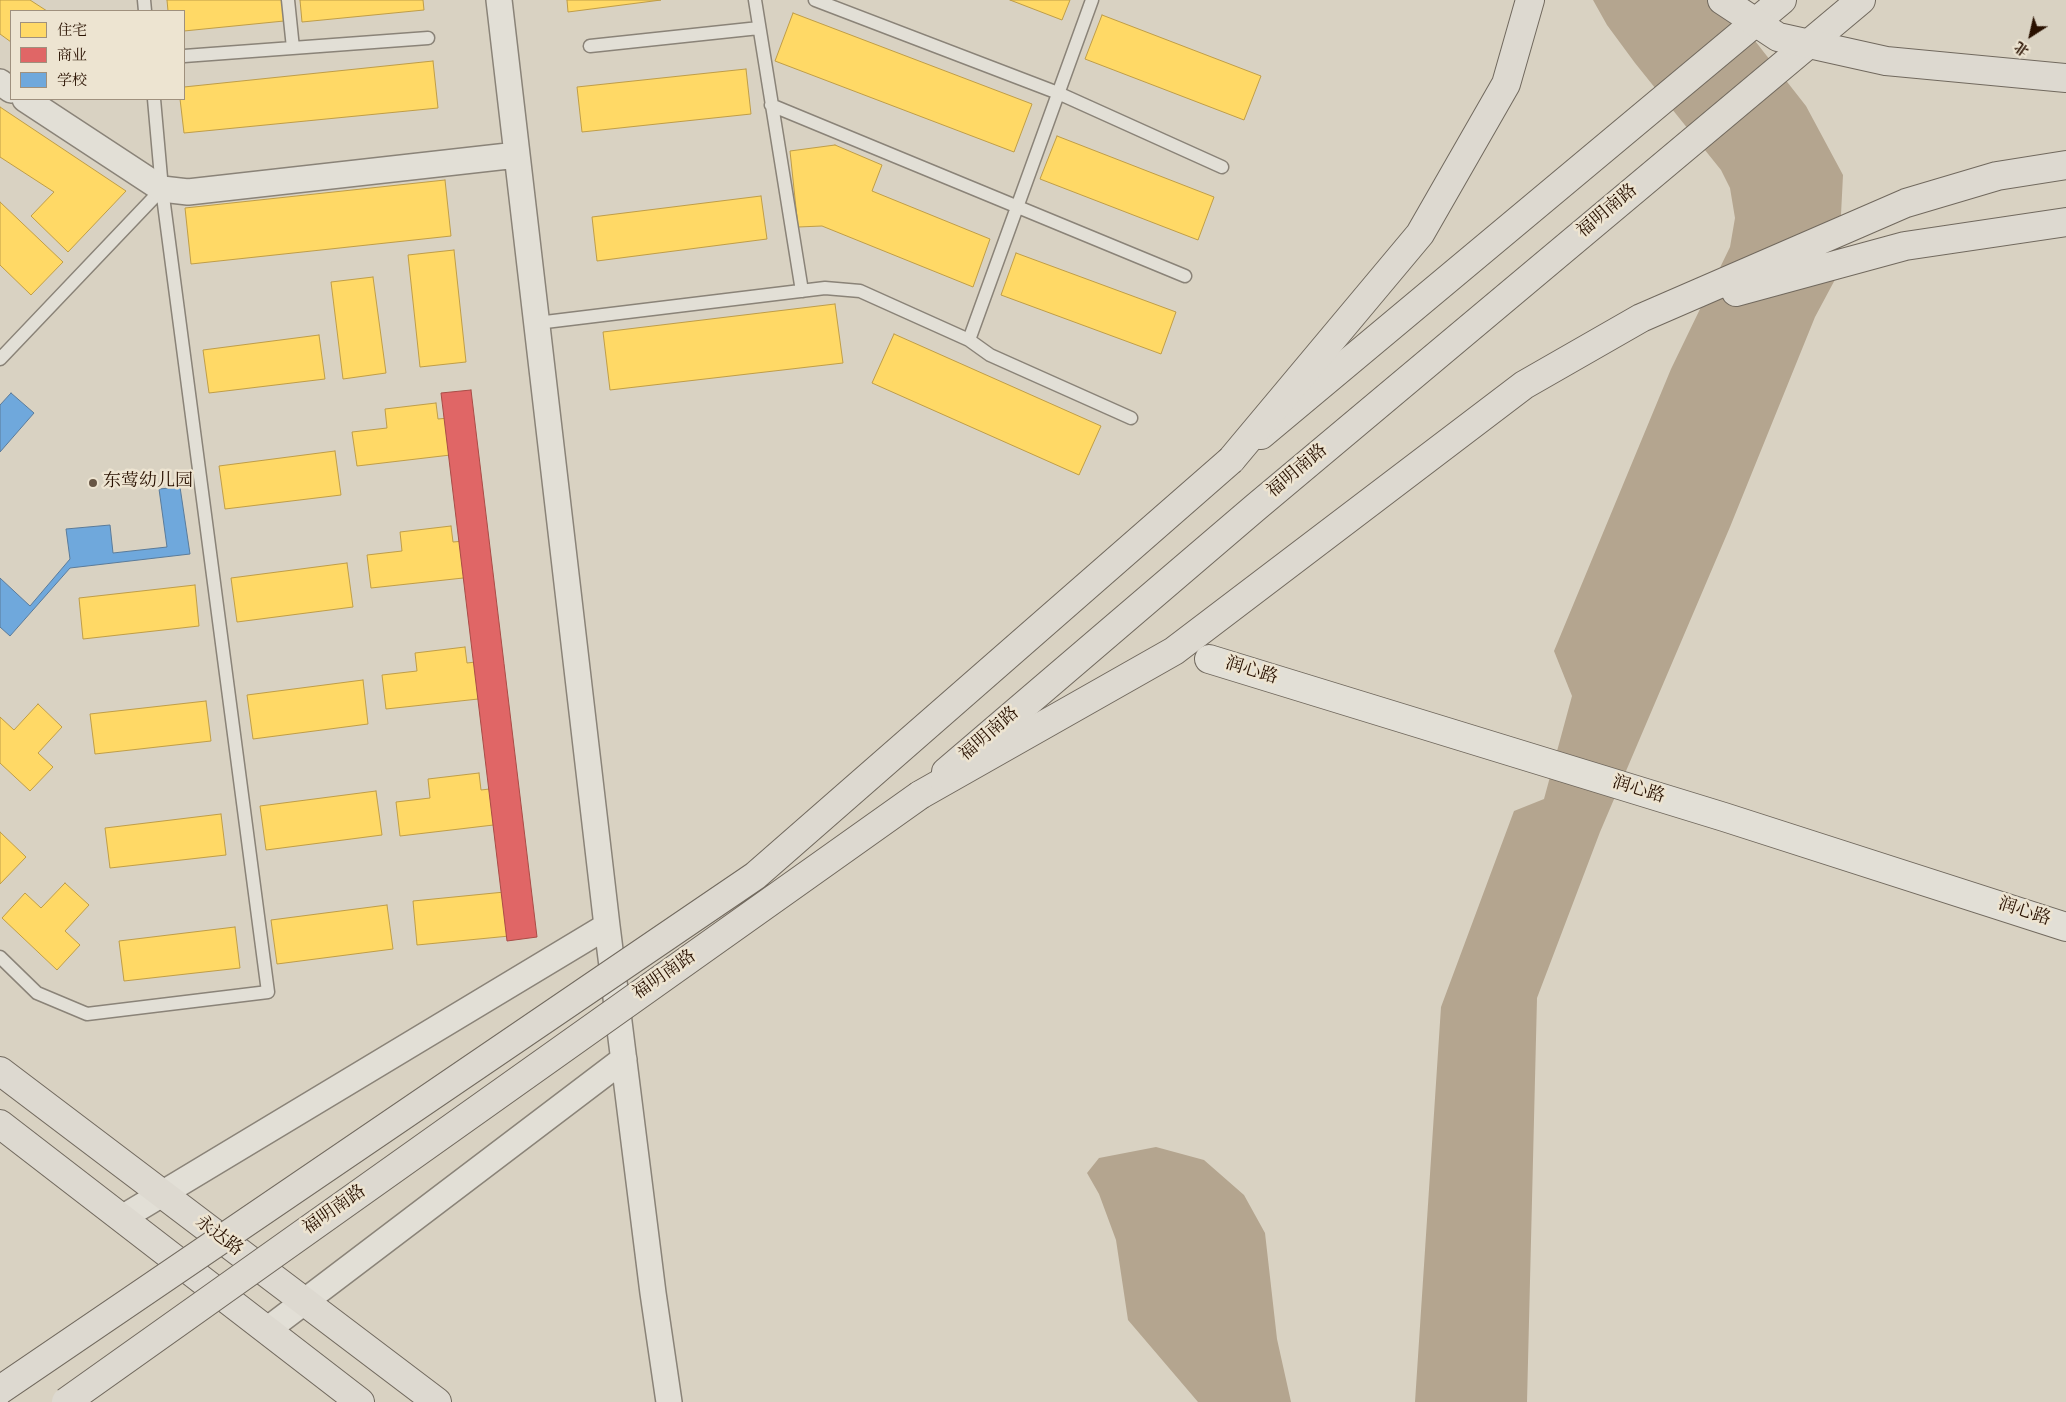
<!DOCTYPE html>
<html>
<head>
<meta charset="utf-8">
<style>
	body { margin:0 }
	#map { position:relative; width:2066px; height:1402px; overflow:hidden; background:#d9d2c2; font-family:Vollkorn,"Noto Serif SC",serif }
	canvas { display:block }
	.legend { position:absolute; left:10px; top:10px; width:175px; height:90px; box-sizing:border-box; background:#ede4d1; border:1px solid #9f907d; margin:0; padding:6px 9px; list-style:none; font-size:15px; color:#291100 }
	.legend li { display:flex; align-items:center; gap:10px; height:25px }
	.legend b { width:25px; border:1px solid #9f907d }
	.north { position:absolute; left:2006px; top:10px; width:50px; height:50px; -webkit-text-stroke:4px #ede4d1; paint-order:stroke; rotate:215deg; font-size:14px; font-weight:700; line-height:20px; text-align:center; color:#291100 }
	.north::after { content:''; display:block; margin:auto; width:18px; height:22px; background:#291100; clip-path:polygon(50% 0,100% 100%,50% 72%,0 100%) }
</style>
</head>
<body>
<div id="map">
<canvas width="2066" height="1402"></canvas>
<ul class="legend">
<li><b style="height:14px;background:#ffd966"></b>住宅</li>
<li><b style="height:14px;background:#e06666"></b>商业</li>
<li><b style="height:14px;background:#6fa8dc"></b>学校</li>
</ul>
<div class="north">北</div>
</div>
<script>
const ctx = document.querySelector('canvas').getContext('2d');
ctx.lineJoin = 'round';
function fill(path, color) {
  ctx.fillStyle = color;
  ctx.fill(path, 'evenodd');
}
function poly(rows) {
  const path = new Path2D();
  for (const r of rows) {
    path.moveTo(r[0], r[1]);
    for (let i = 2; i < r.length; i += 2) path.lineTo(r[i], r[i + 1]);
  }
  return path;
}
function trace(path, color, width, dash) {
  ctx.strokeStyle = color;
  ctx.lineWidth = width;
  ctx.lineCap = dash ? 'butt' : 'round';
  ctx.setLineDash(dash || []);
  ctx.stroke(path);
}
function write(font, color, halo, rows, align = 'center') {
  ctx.font = font + ' Vollkorn,"Noto Serif SC",serif';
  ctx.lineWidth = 5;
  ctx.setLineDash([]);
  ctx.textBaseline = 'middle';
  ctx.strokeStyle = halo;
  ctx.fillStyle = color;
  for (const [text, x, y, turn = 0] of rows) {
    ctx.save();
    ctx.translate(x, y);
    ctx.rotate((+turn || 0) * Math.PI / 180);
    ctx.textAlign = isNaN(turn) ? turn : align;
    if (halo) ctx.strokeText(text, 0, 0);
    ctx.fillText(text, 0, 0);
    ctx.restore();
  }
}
fill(poly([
	[1593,0,1723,0,1806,106,1843,175,1838,274,1815,317,1730,527,1600,832,1537,998,1527,1402,1415,1402,1441,1007,1514,811,1544,799,1572,696,1554,651,1671,369,1730,247,1735,218,1730,188,1721,170,1635,63,1607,25],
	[1156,1147,1204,1160,1244,1195,1265,1233,1277,1339,1291,1402,1198,1402,1128,1320,1116,1240,1099,1194,1087,1173,1099,1158]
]), '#b4a58f');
const homes = poly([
	[0,0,30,0,47,11,11,11,11,42,0,34,0,0],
	[167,0,282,0,284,21,184,31,184,11,168,11,167,0],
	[300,0,423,0,424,10,302,22,300,0],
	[567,0,661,0,568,12,567,0],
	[1010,0,1070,0,1062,20,1010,0],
	[793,13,1032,104,1014,152,775,61,793,13],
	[1102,15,1261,76,1244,120,1085,59,1102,15],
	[433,61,438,108,184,133,180,99,184,99,184,87,433,61],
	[746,69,751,114,582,132,577,87,746,69],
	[0,107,126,191,68,252,31,216,54,192,0,157,0,107],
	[1057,136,1214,197,1198,240,1040,179,1057,136],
	[835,145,882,165,872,191,990,239,973,287,822,226,798,227,790,151,835,145],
	[445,180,451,236,191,264,185,208,445,180],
	[761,196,767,239,597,261,592,217,761,196],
	[0,202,63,262,31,295,0,265,0,202],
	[454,250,466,362,420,367,408,255,454,250],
	[1016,253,1176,312,1161,354,1001,295,1016,253],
	[373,277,386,373,343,379,331,282,373,277],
	[835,304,843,363,610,390,603,332,835,304],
	[894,334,1101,426,1079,475,872,383,894,334],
	[319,335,325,379,209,393,203,350,319,335],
	[436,403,438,419,472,416,476,452,357,466,352,432,387,428,385,409,436,403],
	[335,451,341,495,225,509,219,466,335,451],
	[451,526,453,542,486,539,491,575,371,588,367,555,402,551,400,532,451,526],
	[347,563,353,607,237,622,231,578,347,563],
	[195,585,199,626,83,639,79,598,195,585],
	[465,647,467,663,501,659,506,696,386,709,382,675,417,671,415,653,465,647],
	[363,680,368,724,253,739,247,695,363,680],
	[206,701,211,741,95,754,90,714,206,701],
	[38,704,62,727,38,753,53,767,30,791,0,763,0,717,14,730,38,704],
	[479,773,481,790,515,786,519,822,400,836,396,802,430,798,428,779,479,773],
	[376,791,382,835,266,850,260,806,376,791],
	[221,814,226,855,110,868,105,828,221,814],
	[0,832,26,857,0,884,0,832],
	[65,883,89,905,65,931,80,945,57,970,2,918,25,893,41,908,65,883],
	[525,890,530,934,417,945,413,901,525,890],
	[387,905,393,949,277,964,271,920,387,905],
	[235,927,240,968,124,981,119,941,235,927]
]);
fill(homes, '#ffd966');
trace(homes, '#bf9d47', 1);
const shops = poly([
	[471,390,537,937,507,941,441,393,471,390]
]);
fill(shops, '#e06666');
trace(shops, '#a94c47', 1);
const schools = poly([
	[11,393,34,413,0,452,0,405,11,393],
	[180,487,190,554,70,568,10,636,0,627,0,578,30,606,70,559,66,529,110,525,113,553,167,547,159,489,180,487]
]);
fill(schools, '#6fa8dc');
trace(schools, '#5a7b9a', 1);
const lane = poly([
	[144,0,145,11],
	[288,0,293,48],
	[755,0,802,291],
	[815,0,1058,93,1222,167],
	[590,46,759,28],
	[184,56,428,38],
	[771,105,1185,276],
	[537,323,825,288,860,291,969,340,990,355,1131,418],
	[969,340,1092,0],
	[0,359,162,189,154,99],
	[0,957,37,993,87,1014,268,992,162,189]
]);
const street = poly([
	[499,0,607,926,653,1293,669,1402],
	[0,82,11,90],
	[25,99,162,189,188,192,517,155],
	[122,1218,607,926],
	[267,1330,624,1059]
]);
const secondary = poly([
	[1209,659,1724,817,2066,927]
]);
const primary = poly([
	[1261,435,1782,0],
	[946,772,1256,507,1861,0],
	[0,1071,437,1402],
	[0,1124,360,1402]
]);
const highway = poly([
	[1722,0,1778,37,1886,61,2066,78],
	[1736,292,1905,246,2066,222],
	[1231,460,1420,234,1506,84,1530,0],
	[920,795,1174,651,1524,385,1641,318,1906,203,1997,176,2066,165]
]);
trace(lane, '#8a8378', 15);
trace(street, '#8a8378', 28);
trace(secondary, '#71695e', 30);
trace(primary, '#71695e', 30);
trace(highway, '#71695e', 30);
trace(lane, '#e2dfd6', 12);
trace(street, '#e2dfd6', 25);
trace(secondary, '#e2dfd6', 28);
trace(primary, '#ddd9d0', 28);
trace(highway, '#ddd9d0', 28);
const primaryBridge = poly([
	[0,1390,755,876,1231,460],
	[66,1402,920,795]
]);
trace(primaryBridge, '#71695e', 30, []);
trace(primaryBridge, '#ddd9d0', 28);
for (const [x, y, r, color] of [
	[93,483,5,"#675544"]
]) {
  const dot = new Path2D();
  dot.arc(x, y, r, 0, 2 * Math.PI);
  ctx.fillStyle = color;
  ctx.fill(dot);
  trace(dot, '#ede4d1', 2);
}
write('18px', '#291100', '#ede4d1', [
	["福明南路",1608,212,-40],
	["福明南路",1298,472,-40],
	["润心路",1251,672,17],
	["福明南路",990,735,-41],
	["润心路",1638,791,17],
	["润心路",2024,913,18],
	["福明南路",665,976,-35],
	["福明南路",335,1211,-35],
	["永达路",218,1237,37]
]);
write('18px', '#291100', '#ede4d1', [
	["东莺幼儿园",103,483]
], 'left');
</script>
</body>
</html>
